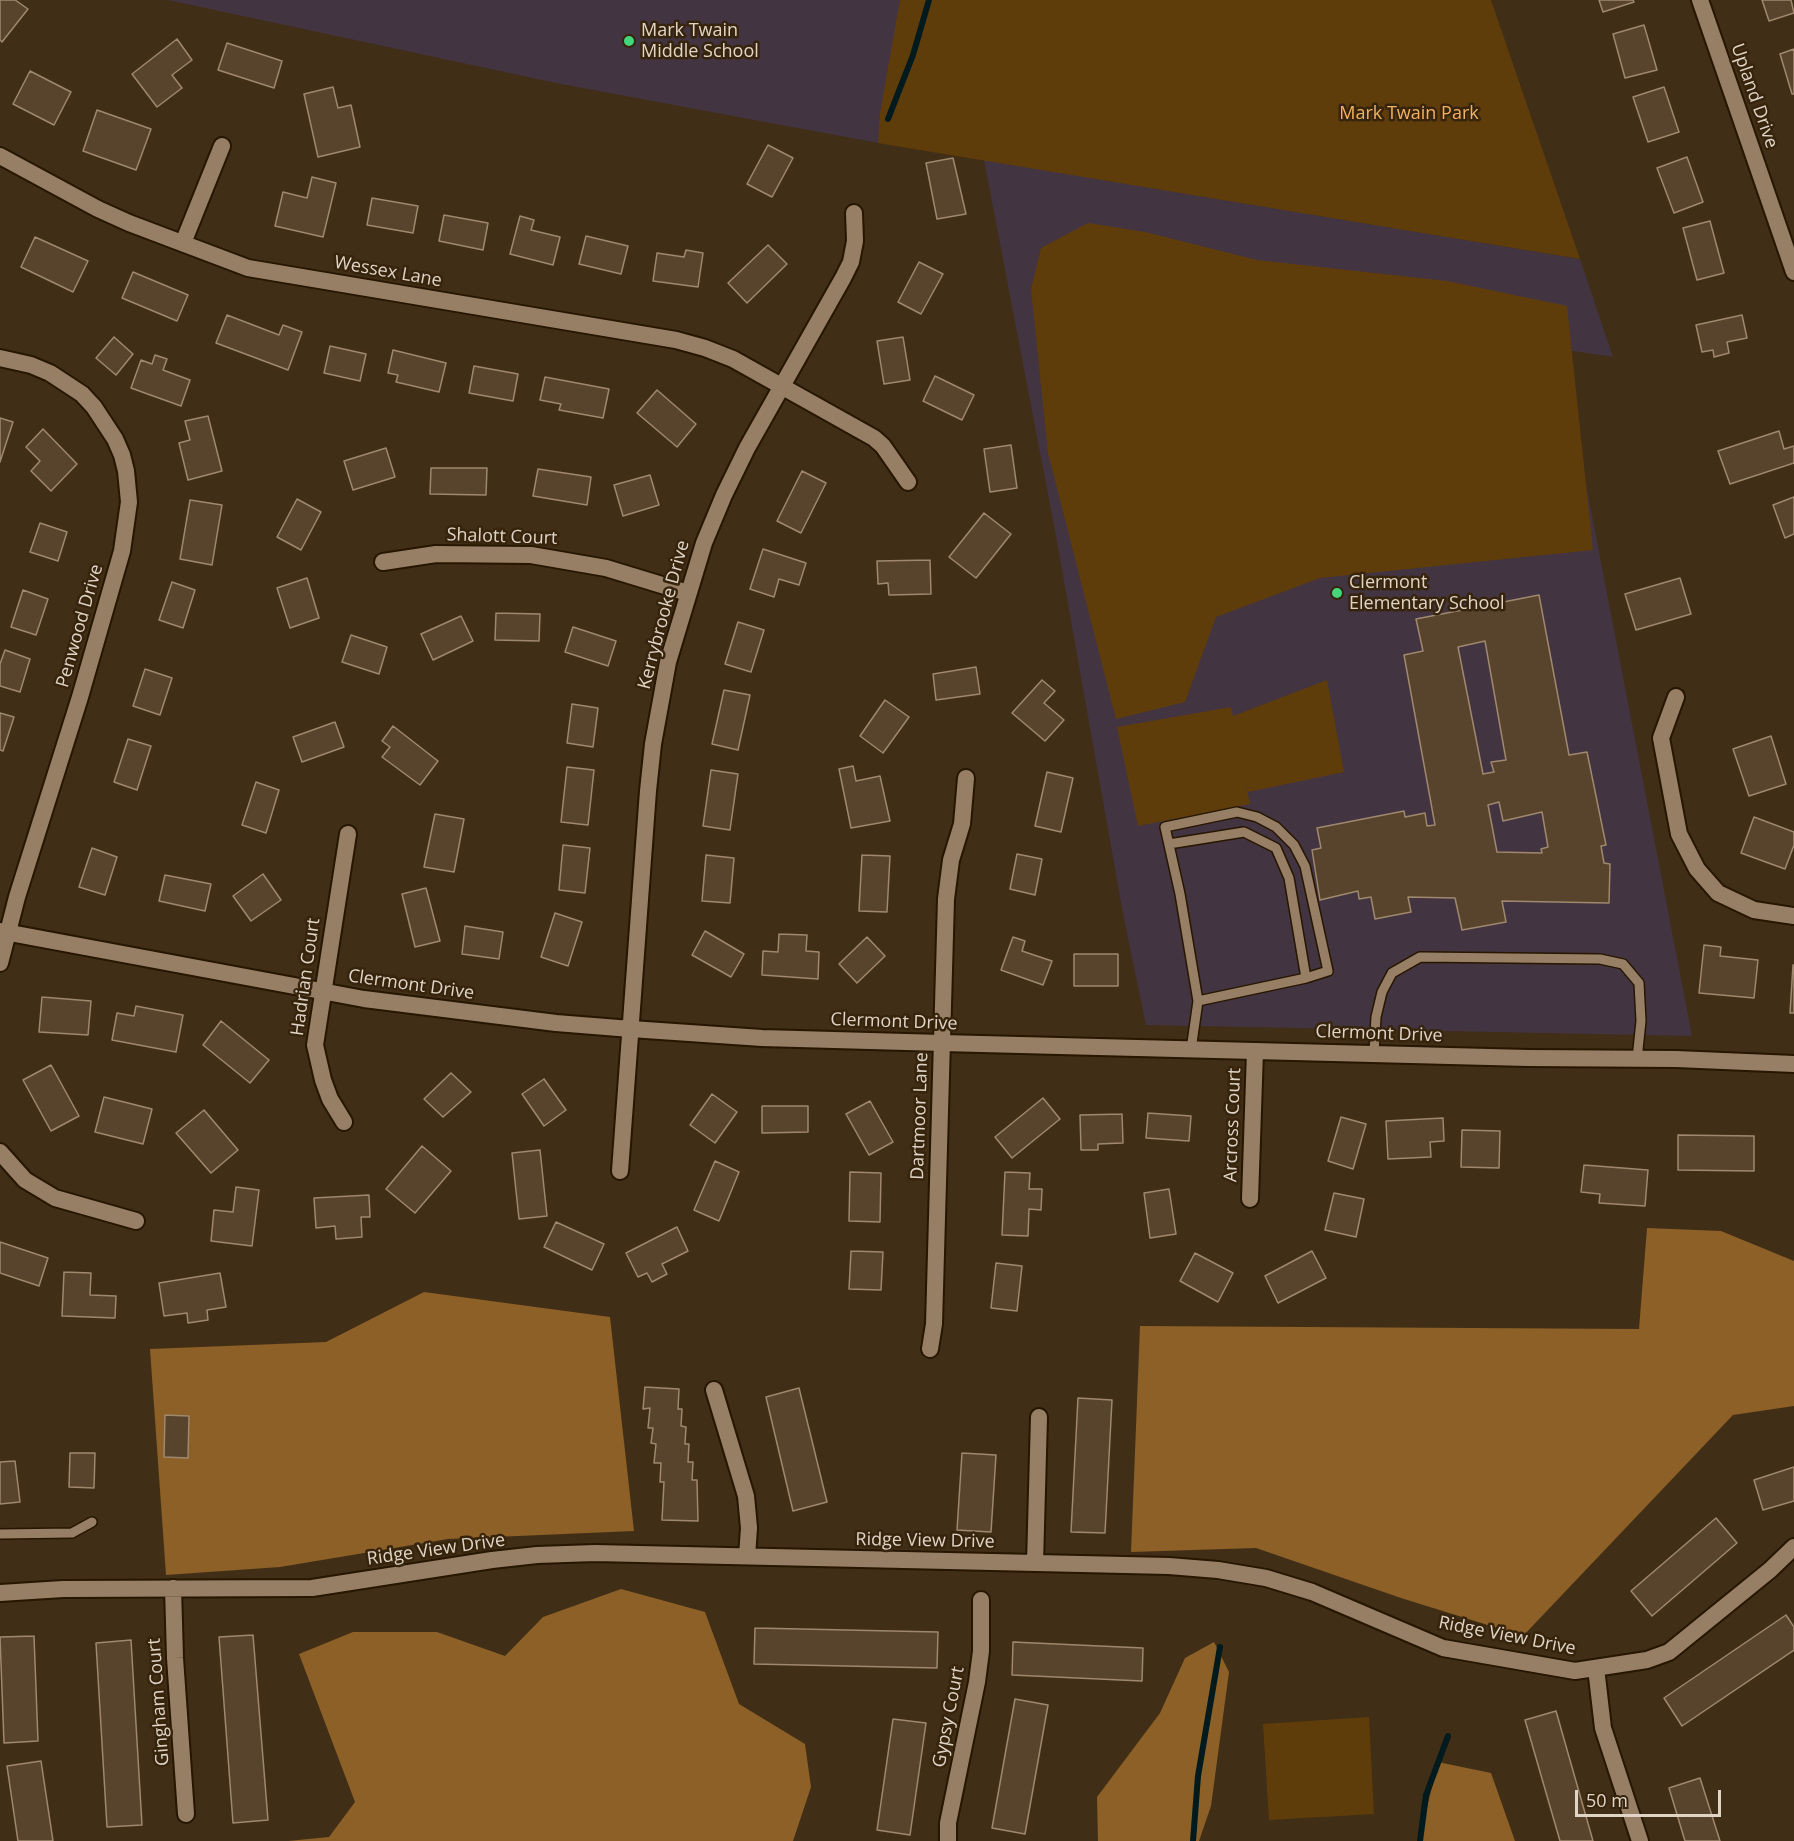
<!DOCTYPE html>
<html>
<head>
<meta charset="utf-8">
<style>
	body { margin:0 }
	#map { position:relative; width:1794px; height:1841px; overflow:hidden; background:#412e16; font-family:"Open Sans",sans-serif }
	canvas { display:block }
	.scale { position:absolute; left:1575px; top:1790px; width:146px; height:27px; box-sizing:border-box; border:3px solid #e0d4c6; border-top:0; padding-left:8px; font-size:18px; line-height:21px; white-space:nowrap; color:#e0d4c6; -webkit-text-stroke:4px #37240c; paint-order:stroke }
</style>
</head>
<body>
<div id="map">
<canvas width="1794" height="1841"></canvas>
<div class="scale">50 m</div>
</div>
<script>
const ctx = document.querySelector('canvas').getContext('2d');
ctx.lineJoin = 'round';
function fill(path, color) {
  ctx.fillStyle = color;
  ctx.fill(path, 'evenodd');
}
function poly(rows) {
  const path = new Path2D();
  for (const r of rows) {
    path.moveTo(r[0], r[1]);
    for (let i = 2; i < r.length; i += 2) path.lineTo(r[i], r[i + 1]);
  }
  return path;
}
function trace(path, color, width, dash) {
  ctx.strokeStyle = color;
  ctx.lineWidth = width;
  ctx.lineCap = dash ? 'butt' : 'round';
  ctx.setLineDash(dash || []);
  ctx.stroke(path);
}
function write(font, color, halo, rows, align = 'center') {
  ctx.font = font + ' "Open Sans",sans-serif';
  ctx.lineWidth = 5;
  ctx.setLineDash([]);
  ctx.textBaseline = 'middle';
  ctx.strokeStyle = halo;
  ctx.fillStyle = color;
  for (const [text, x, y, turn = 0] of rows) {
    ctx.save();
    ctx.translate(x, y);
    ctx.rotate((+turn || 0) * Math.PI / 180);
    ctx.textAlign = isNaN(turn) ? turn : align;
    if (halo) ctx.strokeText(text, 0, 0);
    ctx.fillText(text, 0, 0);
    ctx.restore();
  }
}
fill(poly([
	[168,0,903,0,878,143,556,83],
	[984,160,1580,259,1613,357,1560,349,1692,1036,1146,1025,1123,914,1056,536]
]), '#433441');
fill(poly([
	[900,0,1491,0,1580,259,878,143,880,113],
	[1088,223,1145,232,1257,260,1447,281,1567,306,1593,550,1320,578,1216,617,1185,702,1116,719,1048,453,1031,289,1041,248],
	[1327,680,1344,772,1248,792,1245,778,1250,804,1138,826,1117,727,1231,707,1233,716],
	[1369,1717,1374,1814,1269,1820,1263,1724]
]), '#5f3d0b');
fill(poly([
	[1647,1228,1721,1231,1794,1261,1794,1406,1733,1415,1523,1636,1401,1598,1256,1548,1131,1552,1140,1326,1639,1329],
	[424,1292,610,1317,634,1531,448,1539,280,1567,166,1575,150,1349,326,1342],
	[621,1589,705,1612,739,1704,805,1744,811,1787,793,1841,288,1841,329,1837,355,1802,299,1654,353,1632,437,1632,505,1656,543,1617],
	[1214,1642,1229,1672,1211,1806,1199,1841,1098,1841,1097,1797,1160,1713,1185,1658],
	[1438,1762,1491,1773,1515,1841,1419,1841]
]), '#8c6026');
trace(poly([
	[888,119,913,55,929,0],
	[1193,1841,1198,1776,1220,1647],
	[1420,1841,1426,1795,1448,1736]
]), '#001a1e', 6);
const building = poly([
	[0,0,15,0,28,9,2,42,0,40,0,0],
	[1599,0,1633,0,1634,2,1603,12,1599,0],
	[1762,0,1791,0,1794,13,1769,21,1762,0],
	[1644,25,1657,70,1625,78,1613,34,1644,25],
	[177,39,192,60,172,75,182,88,157,107,132,74,177,39],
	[227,43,282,61,274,88,218,70,227,43],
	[1794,49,1794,94,1792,94,1780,54,1794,49],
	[30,71,71,92,54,125,13,104,30,71],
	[333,87,338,108,351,105,360,147,318,157,304,94,333,87],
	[1664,87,1679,132,1648,142,1633,97,1664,87],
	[97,110,151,129,136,170,83,151,97,110],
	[768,145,793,158,772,197,747,184,768,145],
	[1687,157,1703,202,1674,213,1657,168,1687,157],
	[953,158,966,214,937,219,926,163,953,158],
	[312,177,336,183,323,237,275,226,283,192,307,198,312,177],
	[372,198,418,206,413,233,367,225,372,198],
	[444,215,488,223,483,250,439,241,444,215],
	[520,216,534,220,531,230,560,237,553,265,510,254,520,216],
	[1710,221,1724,273,1697,280,1683,228,1710,221],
	[586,236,628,246,621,274,579,264,586,236],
	[35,237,88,261,73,292,21,267,35,237],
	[768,245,787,264,747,303,728,283,768,245],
	[686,250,703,253,698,287,653,281,657,253,684,257,686,250],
	[919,262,943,274,921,314,898,302,919,262],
	[133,272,188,295,177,321,122,298,133,272],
	[227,315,279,335,283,325,302,332,288,370,216,343,227,315],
	[1742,315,1747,338,1727,342,1729,353,1714,357,1713,350,1702,352,1696,325,1742,315],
	[114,337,133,354,116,375,96,358,114,337],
	[903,337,910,380,884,384,877,341,903,337],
	[330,346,366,354,360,381,324,373,330,346],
	[393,350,446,363,439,392,396,382,398,375,388,373,393,350],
	[155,355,167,359,163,370,190,380,181,406,131,388,141,360,152,364,155,355],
	[474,366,518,374,513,401,469,393,474,366],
	[935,376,974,395,962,420,923,401,935,376],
	[545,377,609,389,603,418,559,410,561,404,540,400,545,377],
	[657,390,696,424,677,447,637,413,657,390],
	[208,416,222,471,188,480,179,443,190,440,185,421,208,416],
	[0,418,13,422,0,462,0,418],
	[43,429,77,464,51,491,31,471,40,461,26,447,43,429],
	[1779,431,1784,449,1794,446,1794,463,1730,484,1718,451,1779,431],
	[1011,445,1017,488,990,492,984,449,1011,445],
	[386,448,395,477,353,490,344,461,386,448],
	[431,468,487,468,486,495,430,494,431,468],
	[538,469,591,477,587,505,533,496,538,469],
	[802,471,826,483,801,533,777,521,802,471],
	[650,475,659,505,623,516,614,485,650,475],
	[1794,497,1794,534,1785,538,1773,505,1794,497],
	[297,499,321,512,301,550,277,537,297,499],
	[190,500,222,505,212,565,180,559,190,500],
	[984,513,1011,534,976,578,949,557,984,513],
	[40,523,67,532,58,561,30,552,40,523],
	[763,549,806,563,799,585,779,579,774,597,750,589,763,549],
	[930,560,931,594,889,595,888,583,878,584,877,561,930,560],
	[307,578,319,618,290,628,277,588,307,578],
	[1680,578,1691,614,1636,630,1625,594,1680,578],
	[172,582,195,590,183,628,159,620,172,582],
	[23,590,48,599,36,635,11,627,23,590],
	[1539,595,1569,755,1587,752,1606,845,1601,846,1604,863,1610,864,1609,903,1502,901,1506,922,1462,930,1455,898,1408,897,1411,912,1375,919,1371,897,1359,899,1358,891,1320,900,1312,850,1321,848,1317,828,1404,811,1405,817,1425,813,1427,826,1435,825,1404,655,1423,651,1416,619,1539,595],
	[1485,641,1506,760,1491,762,1494,772,1483,774,1458,647,1485,641],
	[1499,802,1503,821,1542,812,1548,847,1541,849,1542,853,1497,852,1488,805,1499,802],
	[496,613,540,614,539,641,495,640,496,613],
	[461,616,473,641,433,660,421,634,461,616],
	[738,622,764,630,751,672,725,664,738,622],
	[573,627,616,641,608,666,565,652,573,627],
	[351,635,387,647,379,674,342,662,351,635],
	[5,650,30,659,20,692,0,686,0,664,5,650],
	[976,667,980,694,936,700,933,674,976,667],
	[145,669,172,678,160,715,133,706,145,669],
	[1042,680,1055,691,1044,703,1064,720,1045,741,1012,713,1042,680],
	[724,690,750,695,738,750,712,744,724,690],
	[885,700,909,717,883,753,860,736,885,700],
	[572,704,598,708,593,747,567,743,572,704],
	[0,713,14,717,3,751,0,750,0,713],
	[335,722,344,747,302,762,293,737,335,722],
	[393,726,438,761,420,785,382,757,390,747,382,741,393,726],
	[1771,736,1786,784,1749,796,1733,749,1771,736],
	[128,739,151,746,137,790,114,782,128,739],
	[853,766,856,781,880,776,890,821,851,828,839,769,853,766],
	[567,767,594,770,588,825,561,822,567,767],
	[711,770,738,774,730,830,703,826,711,770],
	[1047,772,1073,778,1061,832,1035,826,1047,772],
	[256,782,279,790,266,833,242,825,256,782],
	[435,814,464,819,454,872,424,867,435,814],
	[1754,817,1794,832,1794,845,1785,869,1741,853,1754,817],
	[563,845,590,848,585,893,559,890,563,845],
	[92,848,117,857,105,895,79,887,92,848],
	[1017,854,1042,859,1035,895,1010,889,1017,854],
	[706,855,734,858,730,903,702,901,706,855],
	[862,855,890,856,887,912,859,911,862,855],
	[263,874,281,900,251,921,233,896,263,874],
	[165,875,211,884,205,911,159,901,165,875],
	[426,888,440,941,415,947,402,894,426,888],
	[555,913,582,922,568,966,541,957,555,913],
	[465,926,503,932,499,959,462,954,465,926],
	[705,931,744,954,731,977,692,955,705,931],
	[779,934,807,935,806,951,819,952,818,979,762,975,763,951,778,952,779,934],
	[867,937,885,956,857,983,839,964,867,937],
	[1013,937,1025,941,1022,951,1052,961,1043,985,1001,970,1013,937],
	[1704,945,1721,947,1720,956,1758,960,1754,998,1699,993,1704,945],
	[1074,954,1118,954,1118,986,1074,986,1074,954],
	[1793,965,1794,965,1794,1013,1790,1013,1793,965],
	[42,997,91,1001,88,1035,39,1032,42,997],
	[136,1006,183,1015,176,1052,112,1040,117,1013,134,1016,136,1006],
	[221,1021,269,1060,250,1083,203,1045,221,1021],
	[51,1065,79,1116,51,1131,23,1080,51,1065],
	[451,1073,471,1092,443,1117,424,1099,451,1073],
	[544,1079,566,1110,544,1126,522,1094,544,1079],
	[712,1094,737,1112,715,1143,690,1125,712,1094],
	[104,1097,152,1109,143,1144,95,1132,104,1097],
	[1043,1098,1060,1119,1012,1158,995,1137,1043,1098],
	[870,1101,893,1142,869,1155,846,1114,870,1101],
	[762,1106,808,1106,808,1132,762,1133,762,1106],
	[204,1110,238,1150,211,1173,176,1133,204,1110],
	[1148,1113,1191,1116,1189,1141,1146,1138,1148,1113],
	[1122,1114,1123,1143,1098,1144,1098,1150,1081,1150,1080,1115,1122,1114],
	[1341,1117,1366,1124,1353,1169,1328,1161,1341,1117],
	[1443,1118,1444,1141,1430,1142,1431,1157,1388,1159,1386,1121,1443,1118],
	[1462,1130,1500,1131,1499,1168,1461,1167,1462,1130],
	[1678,1135,1754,1136,1754,1171,1678,1170,1678,1135],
	[422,1146,451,1171,415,1213,386,1189,422,1146],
	[540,1150,547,1216,519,1219,512,1153,540,1150],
	[715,1161,739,1172,719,1221,694,1210,715,1161],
	[1584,1165,1648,1170,1645,1206,1599,1203,1600,1194,1581,1192,1584,1165],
	[850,1172,881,1173,880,1222,849,1221,850,1172],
	[1005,1172,1030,1173,1029,1189,1042,1189,1041,1210,1029,1209,1028,1236,1002,1235,1005,1172],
	[236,1187,259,1190,252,1246,211,1241,214,1210,233,1212,236,1187],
	[1169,1189,1176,1234,1150,1238,1144,1193,1169,1189],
	[1334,1193,1364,1199,1356,1237,1325,1230,1334,1193],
	[369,1195,370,1217,361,1217,362,1237,336,1239,335,1226,316,1228,314,1198,369,1195],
	[556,1222,604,1244,592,1270,544,1247,556,1222],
	[677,1227,688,1251,662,1264,667,1274,652,1282,647,1273,638,1277,626,1253,677,1227],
	[0,1242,48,1258,39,1286,0,1273,0,1242],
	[851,1251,883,1252,881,1290,849,1289,851,1251],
	[1312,1251,1326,1278,1278,1303,1265,1276,1312,1251],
	[1195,1253,1233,1273,1218,1302,1180,1281,1195,1253],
	[996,1263,1022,1266,1017,1311,991,1308,996,1263],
	[64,1272,91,1273,90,1295,116,1296,115,1318,62,1316,64,1272],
	[220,1273,226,1307,207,1310,208,1320,188,1323,187,1313,164,1316,159,1283,220,1273],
	[645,1387,679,1389,678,1409,682,1409,681,1426,686,1427,685,1444,689,1444,688,1462,693,1462,692,1480,697,1480,698,1521,662,1520,664,1482,660,1482,661,1463,654,1463,656,1444,651,1443,653,1428,648,1428,650,1408,643,1409,645,1387],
	[799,1388,827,1502,793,1511,766,1397,799,1388],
	[1078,1398,1112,1400,1105,1533,1071,1532,1078,1398],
	[165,1415,189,1416,188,1458,164,1457,165,1415],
	[70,1453,95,1453,94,1488,69,1487,70,1453],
	[962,1453,996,1455,991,1532,957,1530,962,1453],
	[15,1461,20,1502,0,1504,0,1462,15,1461],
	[1794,1467,1794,1501,1763,1510,1754,1480,1794,1467],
	[1716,1518,1737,1543,1652,1616,1631,1591,1716,1518],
	[1786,1615,1794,1627,1794,1650,1682,1726,1664,1698,1786,1615],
	[755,1628,938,1632,937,1668,754,1664,755,1628],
	[253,1635,268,1820,233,1823,219,1637,253,1635],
	[34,1636,38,1741,4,1743,0,1637,34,1636],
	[131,1640,142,1825,107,1827,96,1643,131,1640],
	[1013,1642,1143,1648,1142,1681,1012,1675,1013,1642],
	[1015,1699,1048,1705,1025,1834,992,1828,1015,1699],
	[1556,1711,1593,1841,1560,1841,1525,1720,1556,1711],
	[893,1719,926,1723,910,1835,877,1830,893,1719],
	[41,1761,53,1841,18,1841,7,1766,41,1761],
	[1700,1778,1720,1841,1685,1841,1669,1788,1700,1778]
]);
fill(building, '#58442c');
trace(building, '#9f886e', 1.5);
const service = poly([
	[1169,844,1244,832,1276,848,1289,878,1306,978],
	[1191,1050,1198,1001,1306,978,1328,971,1305,866,1294,845,1276,827,1257,817,1237,812,1165,827,1180,894,1198,1001],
	[1374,1053,1376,1017,1382,992,1392,973,1420,957,1600,959,1623,964,1639,983,1641,1021,1637,1059],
	[0,1534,72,1533,92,1522]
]);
const minor = poly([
	[1700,0,1794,272],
	[0,156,98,209,129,223,248,268,676,340,705,348,733,359,874,438,883,446,908,482],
	[183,243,222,146],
	[0,358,31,365,50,373,82,394,94,407,115,439,122,455,126,471,129,502,122,551,80,697,17,897,0,963],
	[383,562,436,554,531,555,606,568,688,593],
	[1676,697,1661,738,1679,834,1697,869,1718,893,1754,910,1794,916],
	[344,1122,330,1099,323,1080,315,1045,348,834],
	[0,1152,25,1180,55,1198,136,1221],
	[620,1171,648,791,653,744,668,662,704,543,724,495,747,448,843,278,851,262,855,241,854,213],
	[1250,1199,1255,1051],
	[930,1349,934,1324,946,899,951,860,962,824,966,778],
	[714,1390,746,1496,749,1528,747,1556],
	[1035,1563,1039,1417],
	[173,1588,175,1658,186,1814],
	[0,1593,63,1589,312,1588,492,1560,537,1555,595,1553,1169,1566,1218,1570,1266,1578,1312,1592,1443,1648,1575,1671,1647,1660,1669,1652,1770,1570,1794,1547],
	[1596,1668,1603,1728,1640,1841],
	[948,1841,948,1823,977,1682,981,1651,981,1600]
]);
const tertiary = poly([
	[0,931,364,999,556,1023,631,1029,762,1038,942,1043,1528,1058,1676,1059,1794,1064]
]);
trace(service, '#271600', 12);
trace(minor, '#271600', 20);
trace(tertiary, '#271600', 20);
trace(service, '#967f65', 9);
trace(minor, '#967f65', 16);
trace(tertiary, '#967f65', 16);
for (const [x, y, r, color] of [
	[629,41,6,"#41d77c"],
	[1337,593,6,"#41d77c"]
]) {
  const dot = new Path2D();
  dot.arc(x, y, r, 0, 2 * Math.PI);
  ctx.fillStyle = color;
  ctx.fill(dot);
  trace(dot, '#37240c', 2);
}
write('18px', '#e0d4c6', '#37240c', [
	["Mark Twain",641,31],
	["Middle School",641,52],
	["Clermont",1349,583],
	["Elementary School",1349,604]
], 'left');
write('18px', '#e0d4c6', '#37240c', [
	["Upland Drive",1754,96,71],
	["Wessex Lane",388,272,10],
	["Shalott Court",502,537,2],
	["Kerrybrooke Drive",664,615,-75],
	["Penwood Drive",80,626,-74],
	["Hadrian Court",306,977,-82],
	["Clermont Drive",411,985,8],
	["Clermont Drive",894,1022,2],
	["Clermont Drive",1379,1034,2],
	["Dartmoor Lane",920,1116,-88],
	["Arcross Court",1233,1125,-88],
	["Ridge View Drive",925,1541,1],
	["Ridge View Drive",436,1550,-8],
	["Ridge View Drive",1507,1636,11],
	["Gingham Court",159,1702,-94],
	["Gypsy Court",949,1717,-79]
]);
write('18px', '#f2b262', '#37240c', [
	["Mark Twain Park",1409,114]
]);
</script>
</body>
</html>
